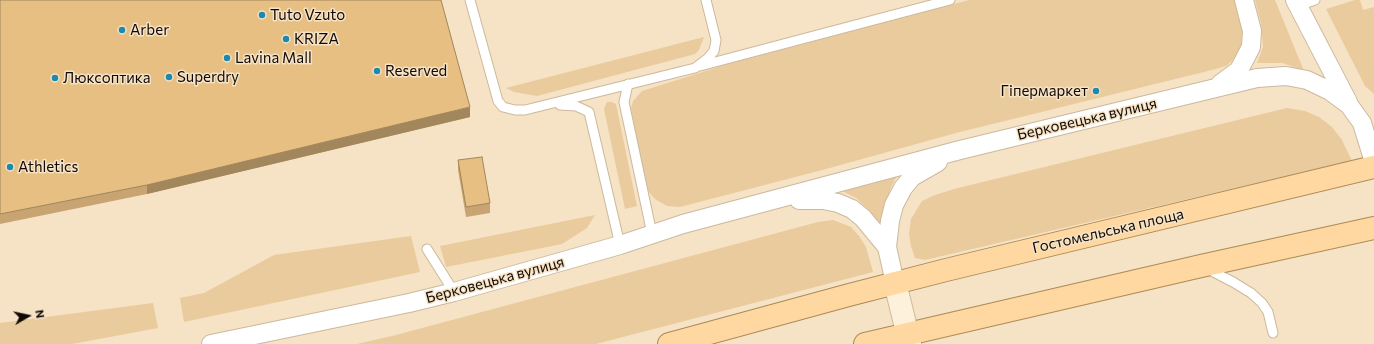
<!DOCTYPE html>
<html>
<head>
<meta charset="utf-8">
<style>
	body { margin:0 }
	#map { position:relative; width:1374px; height:344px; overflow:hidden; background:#f6e2c5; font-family:Commissioner,sans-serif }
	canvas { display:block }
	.north { position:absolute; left:8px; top:296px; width:40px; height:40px; -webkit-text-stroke:3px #f6e2c5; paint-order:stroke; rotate:81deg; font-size:11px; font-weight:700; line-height:16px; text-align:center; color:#110a03 }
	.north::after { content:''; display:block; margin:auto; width:14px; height:18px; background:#110a03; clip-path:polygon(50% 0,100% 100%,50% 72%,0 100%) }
</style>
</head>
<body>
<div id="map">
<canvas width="1374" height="344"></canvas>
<div class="north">N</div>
</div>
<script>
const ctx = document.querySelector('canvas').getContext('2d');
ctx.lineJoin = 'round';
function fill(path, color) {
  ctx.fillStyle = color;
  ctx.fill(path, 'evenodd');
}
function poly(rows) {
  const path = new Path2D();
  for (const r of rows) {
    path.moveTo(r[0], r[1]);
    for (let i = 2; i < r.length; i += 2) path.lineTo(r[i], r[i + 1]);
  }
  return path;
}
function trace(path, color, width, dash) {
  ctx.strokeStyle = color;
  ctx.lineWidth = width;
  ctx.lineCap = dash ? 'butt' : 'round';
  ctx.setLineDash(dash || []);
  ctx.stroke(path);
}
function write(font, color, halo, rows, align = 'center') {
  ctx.font = font + ' Commissioner,sans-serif';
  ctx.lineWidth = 3;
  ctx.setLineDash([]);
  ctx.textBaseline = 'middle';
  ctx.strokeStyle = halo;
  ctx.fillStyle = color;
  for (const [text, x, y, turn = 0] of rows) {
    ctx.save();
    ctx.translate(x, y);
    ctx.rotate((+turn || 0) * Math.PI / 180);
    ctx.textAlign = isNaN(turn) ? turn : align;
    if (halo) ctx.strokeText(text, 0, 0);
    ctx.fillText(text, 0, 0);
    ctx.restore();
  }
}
fill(poly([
	[969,0,1238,0,1241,13,1243,36,1242,44,1237,54,1232,61,1226,66,1216,69,956,133,826,169,680,207,667,206,655,199,648,191,643,174,631,108,633,101,642,91,731,63],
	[1255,0,1275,0,1304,71,1283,63,1257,63,1263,47,1261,24],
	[1355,0,1360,0,1363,10,1374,7,1374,94,1365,86,1326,9],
	[704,37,699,50,695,54,537,96,514,92,506,88],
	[607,102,612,102,616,104,637,206,625,209,604,109],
	[1287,108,1305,111,1319,117,1332,127,1342,140,1352,161,925,260,915,258,911,246,909,234,911,219,922,201,935,195,954,189],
	[900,170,891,187,887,201,885,231,876,221,867,208,856,198,836,188],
	[595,215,587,228,562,244,446,267,440,246],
	[833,220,851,227,859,236,866,247,873,272,596,344,357,344,396,335,818,222],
	[411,236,420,272,184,322,180,298,204,293,274,255],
	[153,303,158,328,72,344,0,344,0,323]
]), '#eacb9d');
const service = poly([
	[470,0,498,101,503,107,515,110,525,110,695,68,708,58,714,51,716,40,706,0],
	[1298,6,1315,0],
	[700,66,950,0],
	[628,84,624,102,652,234],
	[560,105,576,106,589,112,620,245],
	[427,249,454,292],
	[1206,268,1233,282,1251,293,1262,303,1268,312,1273,333]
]);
const minor = poly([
	[1295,0,1348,102],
	[1220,84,1239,70,1251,47,1252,31,1244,0],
	[799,200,823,200,838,203,852,209,863,218,887,247],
	[895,283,887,247,890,221,894,205,903,188,912,177,938,162],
	[211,344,409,303,454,292,620,245,683,224,960,150,1257,78,1286,76,1307,80,1330,91,1349,105,1362,123,1374,162]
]);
const secondary = poly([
	[895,283,910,344]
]);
const trunk = poly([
	[669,344,849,295,946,270,1374,167],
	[865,344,1201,266,1374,228]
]);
trace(service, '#ccb99d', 11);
trace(minor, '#ccb99d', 20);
trace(secondary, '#ccb99d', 24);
trace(trunk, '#aa8a59', 24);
trace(service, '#fff', 9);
trace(minor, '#fff', 18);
trace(secondary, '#fef1db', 22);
trace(trunk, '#fed8a0', 22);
fill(poly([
	[0,0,470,117,147,194,0,224],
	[458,160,490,203,490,213,466,217,458,170]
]), '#c7a471');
fill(poly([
	[470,107,470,117,147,194,147,185]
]), '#a2865c');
const building = poly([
	[0,0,441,0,470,107,147,185,0,214,0,0],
	[482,157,490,203,466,207,458,160,482,157]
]);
fill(building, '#e7bf83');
trace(building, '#a2865c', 1);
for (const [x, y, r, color] of [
	[262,15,4,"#1c8ab0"],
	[122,30,4,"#1c8ab0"],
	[286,39,4,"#1c8ab0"],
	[227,58,4,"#1c8ab0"],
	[377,71,4,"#1c8ab0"],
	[169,77,4,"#1c8ab0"],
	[55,78,4,"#1c8ab0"],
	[1096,91,4,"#1c8ab0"],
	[10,167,4,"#1c8ab0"]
]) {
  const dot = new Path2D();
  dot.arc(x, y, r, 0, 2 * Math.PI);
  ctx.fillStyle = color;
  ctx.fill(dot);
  trace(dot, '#f6e2c5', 1.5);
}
write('15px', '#110a03', '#f6e2c5', [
	["Tuto Vzuto",270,15],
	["Arber",130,30],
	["KRIZA",294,39],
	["Lavina Mall",235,58],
	["Reserved",385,71],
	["Superdry",177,77],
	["Люксоптика",63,78],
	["Гіпермаркет",1088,91,"right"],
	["Athletics",18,167]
], 'left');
write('15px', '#110a03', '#f6e2c5', [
	["Берковецька вулиця",1087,119,-13],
	["Гостомельська площа",1108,231,-13],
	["Берковецька вулиця",495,280,-15]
]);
</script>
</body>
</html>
